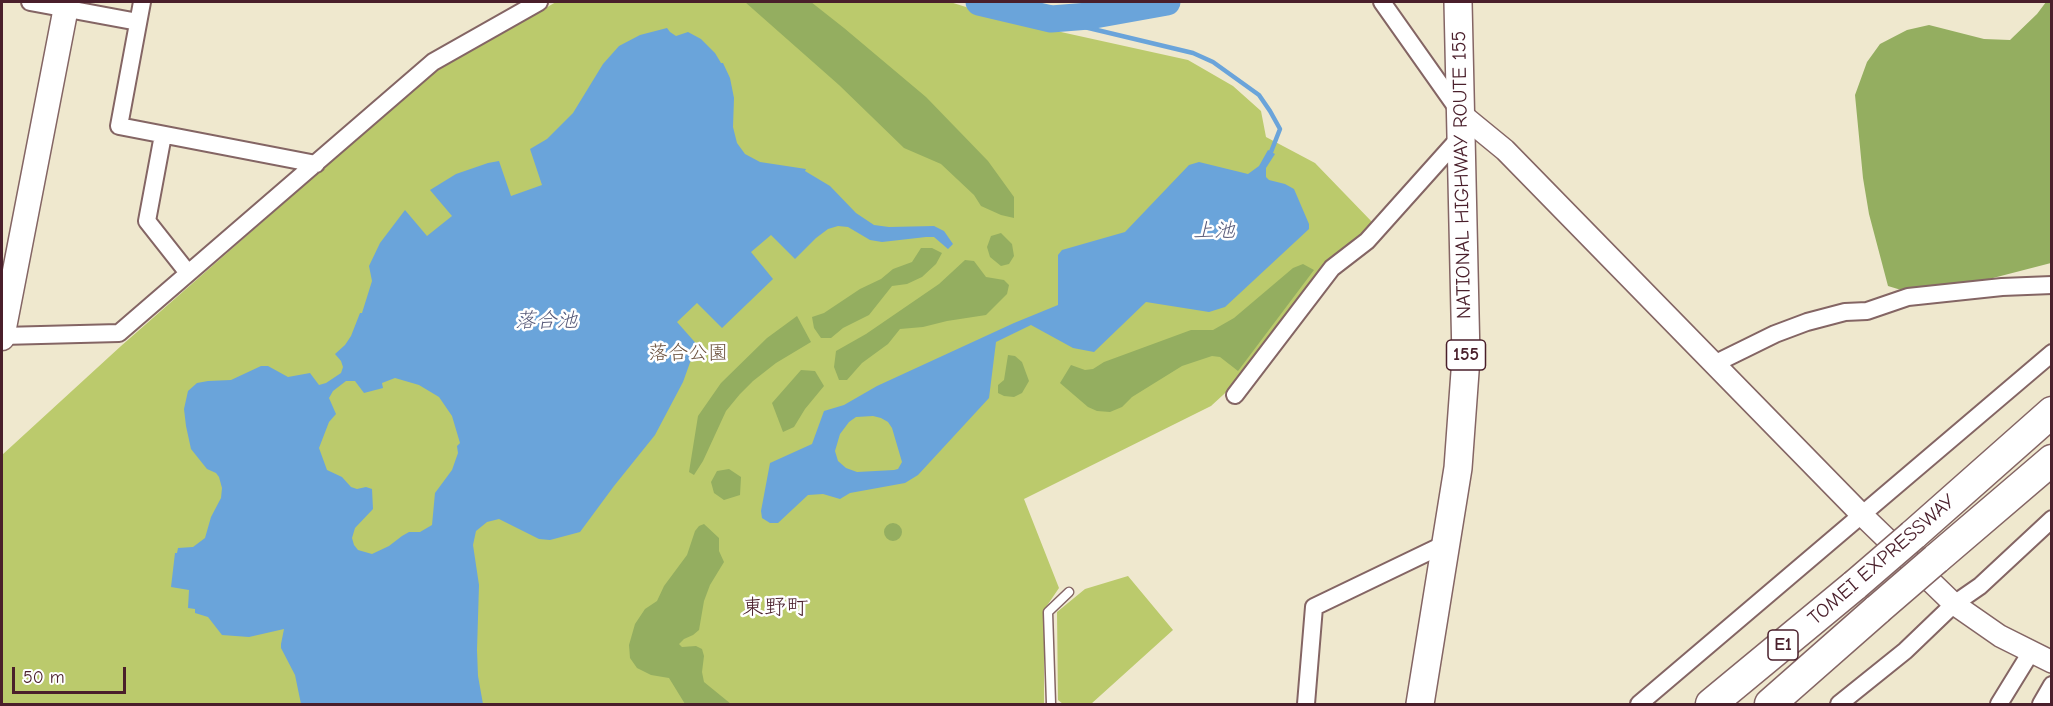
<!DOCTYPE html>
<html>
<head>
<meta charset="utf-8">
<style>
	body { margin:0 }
	#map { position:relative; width:2053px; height:706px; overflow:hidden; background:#efe8ce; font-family:"Comic Neue",sans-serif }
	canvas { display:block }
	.frame { position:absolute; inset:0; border:3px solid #4a1f2b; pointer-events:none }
	.scale { position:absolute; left:12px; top:667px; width:114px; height:27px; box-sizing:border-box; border:3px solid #4a1f2b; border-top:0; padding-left:8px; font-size:18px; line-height:21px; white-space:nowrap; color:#4a1f2b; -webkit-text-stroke:4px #fff; paint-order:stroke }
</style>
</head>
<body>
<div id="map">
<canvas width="2053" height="706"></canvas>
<div class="frame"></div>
<div class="scale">50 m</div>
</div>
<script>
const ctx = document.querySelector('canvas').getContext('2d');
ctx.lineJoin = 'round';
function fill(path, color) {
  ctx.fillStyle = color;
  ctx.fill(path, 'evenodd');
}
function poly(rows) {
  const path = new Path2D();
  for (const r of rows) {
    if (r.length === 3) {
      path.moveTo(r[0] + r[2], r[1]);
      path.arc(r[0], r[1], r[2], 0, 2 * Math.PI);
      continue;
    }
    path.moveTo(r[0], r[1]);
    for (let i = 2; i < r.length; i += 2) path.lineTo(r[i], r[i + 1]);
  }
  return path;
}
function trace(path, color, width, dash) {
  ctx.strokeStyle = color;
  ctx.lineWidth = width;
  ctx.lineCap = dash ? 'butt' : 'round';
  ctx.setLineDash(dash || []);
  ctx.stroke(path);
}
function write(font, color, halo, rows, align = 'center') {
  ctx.font = font + ' "Comic Neue","Klee One",sans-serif';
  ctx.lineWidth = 5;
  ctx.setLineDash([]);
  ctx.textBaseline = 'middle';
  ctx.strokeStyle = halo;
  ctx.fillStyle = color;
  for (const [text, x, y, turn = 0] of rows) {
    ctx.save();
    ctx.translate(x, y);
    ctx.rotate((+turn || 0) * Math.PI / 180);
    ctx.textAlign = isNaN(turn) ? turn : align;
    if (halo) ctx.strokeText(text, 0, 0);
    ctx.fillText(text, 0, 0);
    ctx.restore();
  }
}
fill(poly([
	[556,2,950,2,1011,21,1188,60,1233,86,1261,111,1266,137,1315,163,1374,224,1325,264,1235,384,1211,406,1024,499,1059,588,1044,610,1044,704,2,704,2,455,121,346,431,74],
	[1128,576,1173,630,1091,704,1063,704,1058,700,1057,612,1085,589]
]), '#bbca6c');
fill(poly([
	[745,2,811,2,844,28,926,97,988,161,1014,197,1014,218,1001,215,981,206,974,195,941,164,904,148,839,85],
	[2046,2,2051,2,2051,263,1962,286,1911,293,1888,286,1869,214,1863,178,1855,95,1867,62,1880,44,1907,30,1929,25,1984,39,2010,40,2037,14],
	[1001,233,1012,244,1014,256,1009,264,1001,266,990,257,987,247,991,236],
	[921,248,932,248,942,253,936,264,922,277,907,284,892,286,869,315,843,328,831,338,821,338,814,328,812,317,824,313,860,289,881,279,893,269,912,262],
	[965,260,974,261,986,277,1004,280,1009,285,1007,294,986,315,947,321,923,327,900,329,888,344,862,363,847,380,839,380,834,367,836,351,866,334,939,284],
	[1303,264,1314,270,1238,371,1220,357,1212,356,1182,366,1132,397,1122,407,1110,412,1097,411,1088,407,1060,383,1071,365,1085,370,1093,369,1104,362,1191,330,1213,330,1234,318,1293,268],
	[797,316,811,342,776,363,753,381,740,394,726,411,703,461,694,475,689,472,698,416,721,383,767,338],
	[1008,355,1015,356,1022,362,1029,381,1022,393,1014,397,1004,396,998,393,998,385,1004,380],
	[801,370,815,371,824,386,805,409,794,427,783,432,772,403],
	[729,469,741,477,740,495,724,500,714,493,711,482,717,471],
	[893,532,9],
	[704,524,719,538,719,551,724,562,710,585,704,601,699,630,693,635,684,639,679,644,682,647,696,646,702,649,704,656,702,672,704,682,731,704,685,704,669,678,651,675,637,668,630,658,629,645,635,624,645,609,657,601,664,586,687,555,695,531,699,526]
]), '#94ae60');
fill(poly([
	[667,28,670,32,676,36,688,32,701,39,715,53,721,63,723,63,730,78,734,98,733,127,737,143,745,154,760,162,806,169,805,171,830,186,856,213,874,225,889,227,934,226,944,231,953,244,948,249,934,237,926,237,882,242,870,240,848,227,838,226,828,229,816,238,795,259,771,235,751,252,773,279,722,328,697,303,677,322,700,348,692,357,683,382,655,435,614,486,580,532,550,540,539,539,499,519,487,522,476,531,473,545,479,585,477,650,478,676,483,704,301,704,295,675,281,648,281,644,284,629,249,637,222,635,208,617,195,613,195,609,188,608,189,590,171,587,175,553,177,553,178,548,193,547,205,538,211,517,221,498,222,488,219,477,216,473,207,469,191,449,186,426,184,409,188,391,197,383,208,381,231,380,261,366,268,366,288,377,310,373,319,385,326,383,341,373,343,367,341,361,335,354,345,345,351,336,360,313,362,313,372,281,369,266,380,243,405,210,427,236,452,216,430,190,456,174,488,163,499,161,511,196,542,185,530,149,547,139,573,113,603,64,619,46,640,35],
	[395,378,419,385,439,397,452,416,460,443,457,446,458,453,452,470,435,493,432,525,420,532,409,532,402,536,389,546,372,554,358,550,354,545,352,538,355,528,373,509,372,489,366,487,357,489,351,487,342,477,327,470,319,448,329,422,336,414,329,398,333,391,346,381,355,381,364,393,383,388,382,383],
	[1268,150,1275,154,1266,168,1266,177,1269,180,1285,184,1294,189,1309,224,1309,229,1225,307,1209,312,1146,302,1094,352,1073,348,1031,325,996,342,989,398,918,475,905,483,850,493,840,499,823,494,808,495,778,523,770,523,762,518,761,511,770,463,812,444,824,411,844,405,877,386,1014,323,1058,305,1058,255,1062,250,1125,232,1189,165,1199,162,1248,174,1259,166],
	[873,416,881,418,888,422,892,428,902,462,898,469,894,470,857,472,846,468,838,461,835,451,840,434,849,422,856,417]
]), '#6aa4da');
trace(poly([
	[1051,19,1193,53,1213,62,1259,95,1270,111,1280,129,1271,152]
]), '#6aa4da', 4.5);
trace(poly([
	[979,2,1051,19,1089,16,1167,2]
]), '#6aa4da', 27);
const service = poly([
	[1051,704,1048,612,1069,592]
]);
const minor = poly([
	[30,2,138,22],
	[142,2,119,126,316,164],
	[1382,2,1459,111],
	[163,135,147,221,188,273],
	[2,336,119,333,433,62,539,2],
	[1714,364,1775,334,1807,322,1845,312,1867,311,1908,297,2002,287,2052,285],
	[1235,395,1332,268,1367,241,1462,135],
	[1306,704,1314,607,1447,543],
	[1639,704,2052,353],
	[1839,704,1905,651,1954,604,1980,586,2052,519],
	[1999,704,2031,652],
	[2041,704,2052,685]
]);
const tertiary = poly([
	[1461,114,1505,150,1862,515,1954,604,2000,636,2052,662]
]);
const secondary = poly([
	[2,338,67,2]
]);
const trunk = poly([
	[1420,704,1458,468,1466,358,1458,2]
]);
const motorway = poly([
	[1913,535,2052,412],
	[1936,559,2052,460],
	[1711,704,1855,585],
	[1770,704,1878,609]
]);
trace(service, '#846564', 11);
trace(minor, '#846564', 20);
trace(tertiary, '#846564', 24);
trace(secondary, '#846564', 27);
trace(trunk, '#846564', 30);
trace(motorway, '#846564', 33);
trace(service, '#fff', 8);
trace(minor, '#fff', 16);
trace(tertiary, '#fff', 21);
trace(secondary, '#fff', 24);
trace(trunk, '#fff', 27);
trace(motorway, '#fff', 30);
const motorwayBridge = poly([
	[1855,585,1913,535],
	[1878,609,1936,559]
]);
trace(motorwayBridge, '#846564', 33, []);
trace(motorwayBridge, '#fff', 30);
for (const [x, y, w] of [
	[1466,355,39],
	[1783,645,30]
]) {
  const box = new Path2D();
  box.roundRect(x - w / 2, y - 15, w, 30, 4.5);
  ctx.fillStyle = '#fff';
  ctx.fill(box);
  trace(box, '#4a1f2b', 1.5);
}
write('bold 18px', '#4a1f2b', null, [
	["155",1466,355],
	["E1",1783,645]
]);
write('20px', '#4a1f2b', '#fff', [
	["NATIONAL HIGHWAY ROUTE 155",1462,175,-91],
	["TOMEI EXPRESSWAY",1882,560,-41]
]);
write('20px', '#6c523e', '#fff', [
	["落合公園",688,353]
]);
write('italic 21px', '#585b7a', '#fff', [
	["上池",1214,231],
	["落合池",546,321]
]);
write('22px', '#4a1f2b', '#fff', [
	["東野町",775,608]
]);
</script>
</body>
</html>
